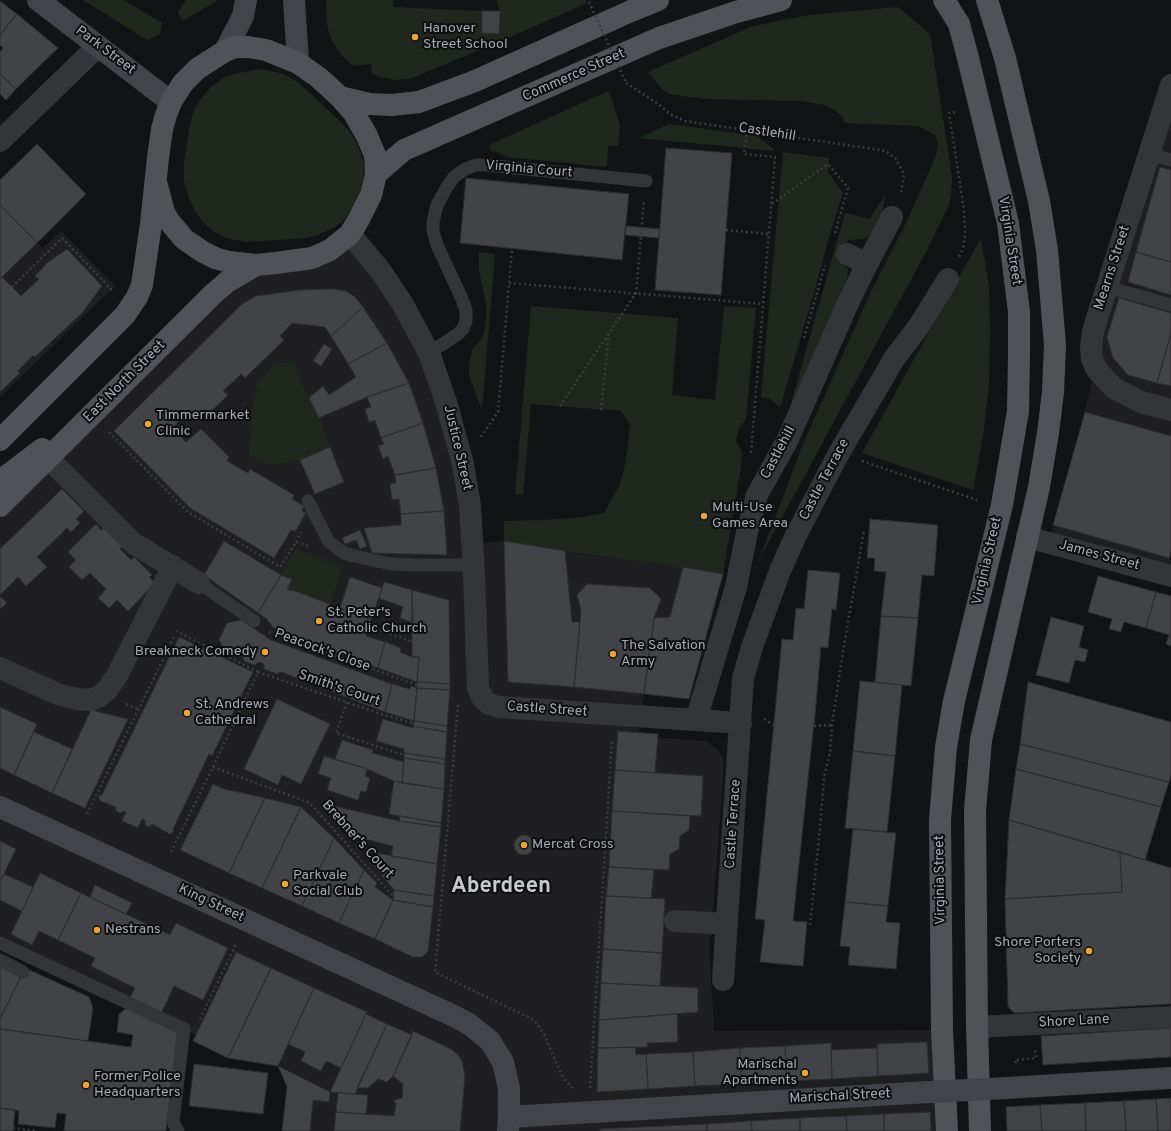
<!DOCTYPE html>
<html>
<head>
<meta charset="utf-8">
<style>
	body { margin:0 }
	canvas { display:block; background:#121314 }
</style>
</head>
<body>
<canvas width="1171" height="1131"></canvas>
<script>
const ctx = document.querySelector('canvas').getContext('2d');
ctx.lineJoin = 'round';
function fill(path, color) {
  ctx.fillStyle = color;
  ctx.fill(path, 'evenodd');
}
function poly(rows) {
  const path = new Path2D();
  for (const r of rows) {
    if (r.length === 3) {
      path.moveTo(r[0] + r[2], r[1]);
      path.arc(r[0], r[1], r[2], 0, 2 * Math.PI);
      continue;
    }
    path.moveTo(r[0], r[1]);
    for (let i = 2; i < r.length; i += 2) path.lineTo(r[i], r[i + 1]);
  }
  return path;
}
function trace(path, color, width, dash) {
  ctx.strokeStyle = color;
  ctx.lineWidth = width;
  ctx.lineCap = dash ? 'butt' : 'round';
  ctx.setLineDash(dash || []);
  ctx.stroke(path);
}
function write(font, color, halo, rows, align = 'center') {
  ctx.font = font + ' Overpass,sans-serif';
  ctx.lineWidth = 4;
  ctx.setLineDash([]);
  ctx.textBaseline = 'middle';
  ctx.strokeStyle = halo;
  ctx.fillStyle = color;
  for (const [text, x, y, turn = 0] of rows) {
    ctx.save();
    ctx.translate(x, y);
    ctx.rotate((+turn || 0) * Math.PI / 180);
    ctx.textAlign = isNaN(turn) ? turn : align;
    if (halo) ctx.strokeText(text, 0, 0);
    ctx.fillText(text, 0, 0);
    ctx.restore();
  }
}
fill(poly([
	[1171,112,1171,579,1048,545,1085,412,1102,335],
	[61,231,115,286,0,397,0,279,37,243,43,248],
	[350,234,429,353,472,544,504,541,565,551,683,567,670,617,654,618,639,732,658,734,658,738,706,741,718,750,724,761,714,900,709,944,714,1031,942,1030,947,1131,282,1131,287,1087,278,1066,228,1058,193,1041,196,1035,184,1029,0,943,0,506,212,295]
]), '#1f1f21');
fill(poly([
	[83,0,124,0,162,23,160,34,147,40],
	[186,0,217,0,217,1,182,21,178,12],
	[326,0,393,0,393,7,482,11,482,33,499,34,500,11,496,0,585,0,587,3,499,42,412,78,397,80,380,77,372,74,371,64,353,66,342,56,332,41,328,29,326,11],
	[898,7,930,34,952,176,951,197,948,207,927,250,759,560,801,449,869,296,906,223,936,156,938,145,935,135,918,126,844,123,843,118,837,112,824,105,802,101,705,99,670,94,663,90,648,72,753,26,808,15],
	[261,69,284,74,299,83,342,123,353,136,359,148,363,161,364,173,360,192,353,208,343,221,335,227,318,235,306,238,248,242,226,238,213,231,203,222,196,213,189,198,184,181,184,163,190,123,195,108,200,100,210,88,224,77,237,73],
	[608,91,613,103,620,126,618,146,608,146,607,167,507,157,499,153,491,151,489,145],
	[669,124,757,136,776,151,639,138],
	[783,152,829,158,828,172,843,193,829,237,818,279,780,408,771,399,761,397],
	[885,194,881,222,874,233,863,239,848,240,840,261,848,269,846,288,788,414,845,213,870,219],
	[981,238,989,286,990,330,989,385,984,430,973,490,862,453],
	[479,252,495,254,482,410,469,376,469,365,473,348,479,342,483,336,486,322,486,305,479,270],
	[531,306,678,318,672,395,715,400,724,306,756,308,746,419,739,428,736,441,742,452,741,467,723,574,668,565,565,551,504,541,504,521,543,520,581,517,604,513,620,484,625,465,628,445,630,424,621,411,531,404,523,495,515,494],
	[294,361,300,381,319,418,330,447,300,460,273,465,249,456,253,398,260,391,254,384,276,364],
	[296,549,343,567,330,605,295,591,287,590,291,579,281,575]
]), '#1f271f');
const building = poly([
	[0,1,17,14,0,35,0,1],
	[482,11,500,11,499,34,482,33,482,11],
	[17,14,58,48,16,89,0,74,0,52,3,48,0,45,0,35,17,14],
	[0,74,16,89,6,100,0,94,0,74],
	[37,144,86,194,37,243,0,205,0,180,37,144],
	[666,148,732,153,721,295,655,290,666,148],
	[1160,167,1171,170,1171,262,1136,252,1160,167],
	[466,178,629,194,622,260,460,243,466,178],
	[0,205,37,243,0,279,0,205],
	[626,226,660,229,659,238,625,235,626,226],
	[67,249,102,286,82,313,35,357,33,355,18,371,20,373,0,392,0,279,2,277,21,296,39,279,35,276,47,263,67,249],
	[1136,252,1171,262,1171,295,1128,282,1136,252],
	[333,289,346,291,355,297,363,307,331,336,325,327,292,323,280,336,284,340,245,378,241,374,223,391,228,395,201,421,190,410,172,428,186,442,201,429,229,457,227,461,248,473,250,469,294,495,292,499,304,506,302,511,306,513,295,532,291,530,274,558,190,508,114,431,242,304,256,296,300,290,333,289],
	[1119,298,1171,313,1171,333,1157,383,1128,375,1113,358,1107,337,1119,298],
	[363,307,387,343,348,364,331,336,363,307],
	[1171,333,1171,386,1157,383,1171,333],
	[387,343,409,383,367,397,319,418,309,398,323,386,329,395,356,377,348,364,387,343],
	[324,344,332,349,321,366,313,361,324,344],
	[409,383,423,423,381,438,375,420,369,422,365,409,371,407,367,397,409,383],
	[1085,412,1171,436,1171,551,1169,558,1053,525,1085,412],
	[423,423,436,468,395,475,388,456,383,459,378,446,384,444,381,438,423,423],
	[330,447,344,482,315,494,300,460,330,447],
	[436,468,444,511,401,514,399,499,392,500,390,484,396,483,395,475,436,468],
	[62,489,84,511,76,519,80,523,71,532,67,528,37,557,47,567,26,586,18,577,0,595,0,549,62,489],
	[444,511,447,555,372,553,364,528,401,525,401,514,444,511],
	[870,519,938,525,934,576,922,575,918,618,881,616,886,572,874,571,875,558,867,558,870,519],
	[96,524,101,530,104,527,123,546,120,549,131,560,134,557,152,575,149,577,155,583,128,611,117,600,109,608,98,598,106,589,90,573,82,580,69,567,76,560,68,552,96,524],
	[360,530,367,546,360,549,356,540,345,544,342,538,360,530],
	[224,541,281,575,258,613,204,575,224,541],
	[504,541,565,551,572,622,580,622,574,687,508,682,504,541],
	[683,567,723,574,689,699,644,694,654,618,670,617,683,567],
	[808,570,840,573,836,610,832,609,828,648,821,647,814,726,814,722,793,921,807,922,803,966,760,962,765,920,755,919,782,639,793,640,796,608,804,609,808,570],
	[281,575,292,579,287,590,295,591,371,620,366,636,385,642,378,668,279,632,272,626,267,619,258,613,281,575],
	[1098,576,1156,592,1146,628,1124,622,1121,632,1109,629,1112,619,1088,612,1098,576],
	[350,577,382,588,371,620,340,608,350,577],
	[384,582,412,590,413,623,400,618,403,607,379,598,384,582],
	[587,584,650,588,661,599,654,618,644,694,574,687,581,610,577,595,587,584],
	[412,590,449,600,450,684,417,682,419,657,412,657,412,590],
	[1156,592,1171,596,1171,646,1166,644,1169,635,1146,628,1156,592],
	[0,596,7,603,0,609,0,596],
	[881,616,918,618,911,686,875,682,881,616],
	[1051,617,1084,626,1079,647,1088,650,1085,662,1075,660,1069,683,1036,675,1051,617],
	[241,620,271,640,392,684,385,712,281,672,277,674,264,669,264,664,259,662,254,665,244,661,243,656,238,656,224,649,219,640,227,623,241,620],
	[179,637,253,672,212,756,209,754,173,829,174,831,172,833,170,834,152,824,151,826,148,827,145,825,145,820,142,819,138,828,122,821,126,812,124,811,123,812,120,813,116,811,115,809,116,807,101,801,98,798,99,796,102,795,179,637],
	[385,642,401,648,400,652,412,657,419,657,417,682,378,668,385,642],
	[860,681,902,685,895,756,853,751,860,681],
	[417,682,450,684,450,690,417,688,417,682],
	[1028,682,1171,722,1171,775,1169,782,1020,744,1028,682],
	[392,684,410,689,411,686,417,688,414,721,385,712,392,684],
	[417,688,450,690,447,726,414,721,417,688],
	[277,699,330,724,301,784,282,775,278,785,244,769,277,699],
	[0,707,37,724,14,775,0,768,0,707],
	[91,710,128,719,85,808,52,793,91,710],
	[383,719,413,728,413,726,447,732,445,759,404,753,404,749,376,741,383,719],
	[414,721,447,726,447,732,413,726,414,721],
	[618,731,658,734,655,773,615,770,618,731],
	[34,732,72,749,52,793,14,775,34,732],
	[342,740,373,750,372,753,404,762,402,783,394,781,367,769,335,759,342,740],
	[1020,744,1169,782,1161,807,1016,769,1020,744],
	[853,751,895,756,887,832,845,828,853,751],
	[404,753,445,759,445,764,404,758,404,753],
	[324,756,367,769,365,776,370,778,366,792,361,791,358,800,327,790,331,778,318,774,324,756],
	[404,758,445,764,444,789,402,783,404,758],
	[1016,769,1161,807,1145,860,1009,820,1016,769],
	[615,770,703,776,701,816,612,811,615,770],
	[394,781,444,789,441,823,389,814,394,781],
	[213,784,224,789,265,798,229,873,180,850,213,784],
	[265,798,301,807,262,888,229,873,265,798],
	[334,806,399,821,441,827,437,864,391,856,393,846,349,835,332,815,334,806],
	[301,807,334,838,302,906,262,888,301,807],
	[612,811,690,816,689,830,680,836,679,849,670,854,669,870,609,867,612,811],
	[400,816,441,823,441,827,399,821,400,816],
	[1009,820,1120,852,1122,892,1005,899,1009,820],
	[853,829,896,833,888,906,845,902,853,829],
	[524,845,10],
	[334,838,364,870,339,923,302,906,334,838],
	[0,841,16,849,0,882,0,841],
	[1120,852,1171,868,1171,1004,1015,1013,1012,1011,1008,1006,1005,899,1122,892,1120,852],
	[376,853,437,864,434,896,394,890,374,866,376,853],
	[609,867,654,870,651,898,606,896,609,867],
	[364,870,377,883,375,887,393,900,375,939,339,923,364,870],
	[40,873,81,893,58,940,39,931,32,945,11,934,40,873],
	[4,874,33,887,22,911,0,900,0,882,4,874],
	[95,885,132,903,126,914,90,897,95,885],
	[394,890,434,896,433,907,393,900,394,890],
	[81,893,170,935,176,923,228,948,203,1000,174,986,161,1014,129,999,135,988,91,966,95,958,58,940,81,893],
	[606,896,665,899,662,953,603,949,606,896],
	[393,900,433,907,428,951,422,957,413,957,375,939,393,900],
	[845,902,888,906,886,922,900,923,896,969,848,965,850,947,840,946,845,902],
	[603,949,662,953,660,986,601,983,603,949],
	[236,952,271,968,228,1058,193,1041,236,952],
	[0,966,21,976,0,1019,0,966],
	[25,968,89,997,93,1008,88,1041,0,1029,0,1019,25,968],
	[271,968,314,988,278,1066,228,1058,271,968],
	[601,983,698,988,698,1012,599,1020,601,983],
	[314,988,367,1012,341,1068,326,1061,321,1071,301,1061,305,1052,288,1044,314,988],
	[128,1007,178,1029,166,1131,64,1131,66,1114,57,1113,55,1128,18,1124,19,1111,0,1108,0,1029,131,1047,133,1035,117,1032,119,1014,128,1007],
	[366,1014,387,1024,355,1094,330,1092,366,1014],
	[677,1014,678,1042,647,1043,647,1047,598,1048,599,1020,677,1014],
	[387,1024,412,1035,393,1076,387,1082,378,1079,368,1088,357,1088,387,1024],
	[1171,1028,1171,1057,1043,1065,1041,1036,1171,1028],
	[413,1031,451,1049,457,1054,462,1061,465,1076,460,1131,334,1131,336,1112,394,1116,396,1103,394,1102,395,1100,402,1098,403,1084,393,1076,413,1031],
	[927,1042,929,1073,878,1076,877,1044,927,1042],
	[831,1043,832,1079,787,1081,785,1046,831,1043],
	[785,1046,787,1081,742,1084,740,1048,785,1046],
	[635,1047,636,1055,646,1054,648,1089,597,1092,598,1048,635,1047],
	[740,1048,742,1084,695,1086,693,1052,740,1048],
	[877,1048,878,1076,832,1079,831,1050,877,1048],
	[693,1052,695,1086,648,1089,646,1054,693,1052],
	[194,1064,268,1073,263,1114,189,1106,194,1064],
	[278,1066,330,1092,329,1102,313,1100,310,1131,282,1131,287,1087,278,1066],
	[338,1093,368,1095,366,1114,336,1112,338,1093],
	[1171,1098,1171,1131,1158,1131,1156,1099,1171,1098],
	[1156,1099,1158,1131,1126,1131,1124,1101,1156,1099],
	[1124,1101,1126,1131,1086,1131,1085,1103,1124,1101],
	[1085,1103,1086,1131,1042,1131,1040,1105,1085,1103],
	[1040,1105,1042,1131,1007,1131,1006,1107,1040,1105],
	[0,1108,15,1110,13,1131,0,1131,0,1108],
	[930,1112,931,1131,884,1131,884,1114,930,1112],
	[884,1114,884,1131,847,1131,846,1116,884,1114],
	[846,1116,847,1131,800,1131,800,1118,846,1116],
	[800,1118,800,1131,752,1131,751,1121,800,1118],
	[751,1121,752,1131,707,1131,707,1124,751,1121],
	[707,1124,707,1131,600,1131,600,1129,707,1124]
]);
fill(building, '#424347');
trace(building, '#2d2d30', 1);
trace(poly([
	[626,83,657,103,670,114,685,121,886,151,896,159,904,174,901,194],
	[955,112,949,113,964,210,965,234,963,249,959,257],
	[747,130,744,154,775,157,751,453],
	[772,204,828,164,848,188,835,233],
	[726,230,769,234],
	[509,283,763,304],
	[12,287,62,238,113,291],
	[804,338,825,265],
	[560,406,636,293,644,200],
	[601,410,609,333],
	[109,432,188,512,280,567,296,542,308,546],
	[481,437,498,412,512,249],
	[862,461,977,500],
	[296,542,301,532],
	[371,627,413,642],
	[269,632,417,685],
	[258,672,384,715,413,723],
	[347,702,336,733,404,755],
	[126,704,138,709],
	[458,705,435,972,532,1019,537,1023,544,1034,559,1069,564,1079,573,1089],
	[764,719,774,725],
	[814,726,832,725],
	[213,767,310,803,393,896],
	[87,814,175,635],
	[171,852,213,767,258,672,176,631],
	[810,925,820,829,824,777,830,753,832,725,842,658,864,530],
	[200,1019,236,944],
	[1016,1063,1015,1060,1036,1058,1035,1049],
	[590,1088,612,740],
	[6,1131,7,1127,36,1131]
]), '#3a3c40', 2.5, [2, 3]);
trace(poly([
	[1149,154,1171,160],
	[1107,287,1171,305],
	[429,353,458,334,463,329,466,321,466,310,462,299,437,245,433,231,433,222,437,205,447,187,454,177,465,169,476,165,486,165,646,181],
	[308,501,329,542,344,553,354,556,391,564,415,565,474,565],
	[199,583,254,621],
	[0,943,184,1029,173,1122,178,1131],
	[0,960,23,972]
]), '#343539', 13);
trace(poly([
	[1171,85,1093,331,1091,347,1092,359,1097,370,1114,388,1141,402,1171,410],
	[0,141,98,46],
	[350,234,380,270,402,303,429,353,446,402,463,464,470,506,474,574,478,688,483,699,489,704,499,707,741,723],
	[847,254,867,264],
	[48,458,133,543,199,583],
	[1027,537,1171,576],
	[0,668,60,695,78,699,91,700,100,696,107,690,116,677,173,566],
	[696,720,736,587,747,532,757,495,787,441,848,303,867,264,892,217],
	[675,921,726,924],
	[723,980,743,678,752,647,780,571,796,535,839,453,894,359,919,326,948,279],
	[977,1027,1171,1017]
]), '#343539', 22);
trace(poly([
	[38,0,171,102],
	[294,0,298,63],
	[225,51,243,16,246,0],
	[0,807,454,1016,469,1024,490,1041,503,1062,509,1088,509,1117,508,1131],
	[1007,1088,1171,1078],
	[509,1117,929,1092]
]), '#424449', 22);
trace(poly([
	[944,0,959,24,967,54,1008,223,1019,312,1019,356,1018,411,1002,505,954,701,946,747,944,771,940,820,942,1030,947,1131],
	[340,97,369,104,392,105,419,102,475,81,631,11,658,0],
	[376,174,404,150,659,38,736,12,781,0],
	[0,440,125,315,137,297,142,285,151,224,158,158,162,129,166,115,171,102,183,83,197,69,225,51,235,47,248,47,266,50,298,63,318,77,340,97,354,113,367,136,375,155,376,174,371,195,359,219,350,234,330,250,312,258,276,263,256,265,229,262,215,258,203,252,184,239,169,221,164,212,156,182],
	[0,481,42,449],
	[0,506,212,295,227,282,256,265],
	[980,1131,977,1027,975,810,978,776,981,740,1039,487,1048,433,1053,392,1055,345,1047,250,1039,201,1005,58,987,0]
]), '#505258', 22);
trace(poly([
	[589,2,626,83]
]), '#3a3c40', 2.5, [2, 3]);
trace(poly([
	[929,1092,1007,1088]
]), '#424449', 22);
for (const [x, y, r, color] of [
	[415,37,4,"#eaa335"],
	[148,424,4,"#eaa335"],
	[704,516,4,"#eaa335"],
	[319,621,4,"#eaa335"],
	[265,652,4,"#eaa335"],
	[613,654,4,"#eaa335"],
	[187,713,4,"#eaa335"],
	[524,845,4,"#eaa335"],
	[285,884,4,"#eaa335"],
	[97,930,4,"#eaa335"],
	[1089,951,4,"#eaa335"],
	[805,1073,4,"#eaa335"],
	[86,1085,4,"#eaa335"]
]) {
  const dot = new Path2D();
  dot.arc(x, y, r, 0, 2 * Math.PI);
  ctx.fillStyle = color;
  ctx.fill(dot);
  trace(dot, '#0e0e0f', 1.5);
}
write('14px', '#a5aab4', '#0e0e0f', [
	["Hanover",423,29],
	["Street School",423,45],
	["Timmermarket",156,416],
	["Clinic",156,432],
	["Multi-Use",712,508],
	["Games Area",712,524],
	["St. Peter's",327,613],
	["Catholic Church",327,629],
	["The Salvation",621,646],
	["Army",621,662],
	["Breakneck Comedy",257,652,"right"],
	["St. Andrews",195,705],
	["Cathedral",195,721],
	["Mercat Cross",532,845],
	["Parkvale",293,876],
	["Social Club",293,892],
	["Nestrans",105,930],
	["Shore Porters",1081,943,"right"],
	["Society",1081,959,"right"],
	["Marischal",797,1065,"right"],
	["Apartments",797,1081,"right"],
	["Former Police",94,1077],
	["Headquarters",94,1093]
], 'left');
write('14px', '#a5aab4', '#0e0e0f', [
	["Park Street",105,51,37],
	["Commerce Street",574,76,-24],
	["Castlehill",767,133,9],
	["Virginia Court",529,170,5],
	["Virginia Street",1009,241,81],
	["Mearns Street",1113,268,-72],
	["East North Street",125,382,-45],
	["Justice Street",457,448,77],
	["Castlehill",779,453,-62],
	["Castle Terrace",825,480,-62],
	["James Street",1099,556,15],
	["Virginia Street",988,561,-77],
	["Peacock's Close",322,651,20],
	["Smith's Court",339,689,19],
	["Castle Street",547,710,4],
	["Castle Terrace",734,824,-86],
	["Brebner's Court",357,840,48],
	["Virginia Street",941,880,-91],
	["King Street",211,904,25],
	["Shore Lane",1074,1022,-3],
	["Marischal Street",840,1097,-3]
]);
write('bold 22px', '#c5c9d0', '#0e0e0f', [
	["Aberdeen",501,888]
]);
</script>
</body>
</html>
